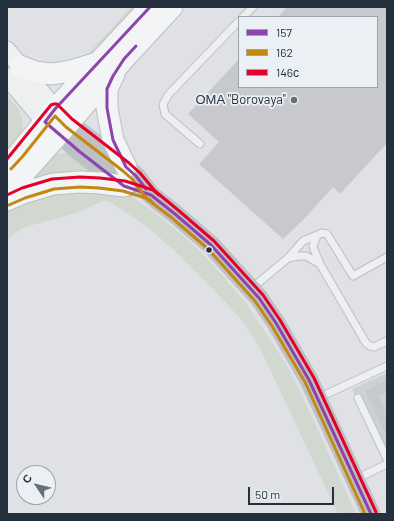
<!DOCTYPE html>
<html>
<head>
<meta charset="utf-8">
<style>
	body { margin:0 }
	#map { position:relative; width:394px; height:521px; overflow:hidden; background:#dfe1e4; font-family:Barlow,sans-serif }
	canvas { display:block }
	.frame { position:absolute; inset:0; border:8px solid #25303e; pointer-events:none }
	.legend { position:absolute; left:238px; top:16px; width:140px; height:72px; box-sizing:border-box; background:#ebf0f5; border:1px solid #9ca3ac; margin:0; padding:5px 7px; list-style:none; font-size:12px; color:#25303e }
	.legend li { display:flex; align-items:center; gap:8px; height:20px }
	.legend b { width:20px; border:1px solid #9ca3ac }
	.north { position:absolute; left:16px; top:465px; width:40px; height:40px; box-sizing:border-box; background:#ebf0f5; border:1px solid #9ca3ac; border-radius:50%; rotate:305deg; font-size:11px; font-weight:700; line-height:16px; text-align:center; color:#25303e }
	.north::after { content:''; display:block; margin:auto; width:14px; height:18px; background:#666e78; clip-path:polygon(50% 0,100% 100%,50% 72%,0 100%) }
	.scale { position:absolute; left:248px; top:487px; width:86px; height:18px; box-sizing:border-box; border:2px solid #25303e; border-top:0; padding-left:5px; font-size:12px; line-height:14px; white-space:nowrap; color:#25303e; -webkit-text-stroke:3px #ebf0f5; paint-order:stroke }
</style>
</head>
<body>
<div id="map">
<canvas width="394" height="521"></canvas>
<div class="frame"></div>
<ul class="legend">
<li><b style="height:5px;background:#8e44ad"></b>157</li>
<li><b style="height:5px;background:#c28810"></b>162</li>
<li><b style="height:5px;background:#e4002b"></b>146с</li>
</ul>
<div class="north">С</div>
<div class="scale">50 m</div>
</div>
<script>
const ctx = document.querySelector('canvas').getContext('2d');
ctx.lineJoin = 'round';
function fill(path, color) {
  ctx.fillStyle = color;
  ctx.fill(path, 'evenodd');
}
function poly(rows) {
  const path = new Path2D();
  for (const r of rows) {
    path.moveTo(r[0], r[1]);
    for (let i = 2; i < r.length; i += 2) path.lineTo(r[i], r[i + 1]);
  }
  return path;
}
function trace(path, color, width, dash) {
  ctx.strokeStyle = color;
  ctx.lineWidth = width;
  ctx.lineCap = dash ? 'butt' : 'round';
  ctx.setLineDash(dash || []);
  ctx.stroke(path);
}
function write(font, color, halo, rows, align = 'center') {
  ctx.font = font + ' Barlow,sans-serif';
  ctx.lineWidth = 3.5;
  ctx.setLineDash([]);
  ctx.textBaseline = 'middle';
  ctx.strokeStyle = halo;
  ctx.fillStyle = color;
  for (const [text, x, y, turn = 0] of rows) {
    ctx.save();
    ctx.translate(x, y);
    ctx.rotate((+turn || 0) * Math.PI / 180);
    ctx.textAlign = isNaN(turn) ? turn : align;
    if (halo) ctx.strokeText(text, 0, 0);
    ctx.fillText(text, 0, 0);
    ctx.restore();
  }
}
fill(poly([
	[387,373,387,466,352,389]
]), '#ccd1d8');
fill(poly([
	[131,7,146,7,97,60,90,52],
	[7,96,18,108,22,118,23,129,20,141,7,155],
	[69,152,154,212,196,247,223,276,248,306,286,364,307,406,356,514,338,514,259,346,240,318,214,290,178,254,150,229,115,205,108,201,100,202,79,212,22,228,12,235,7,240,7,201,46,159,57,154]
]), '#d0d8cf');
fill(poly([
	[287,7,387,7,387,143,340,194,333,187,303,220,283,239,199,164,219,142,188,114,239,59,239,87,377,87,377,17,278,17],
	[387,380,387,392,378,396,387,415,387,437,365,391]
]), '#c7c9cc');
const service = poly([
	[243,17,253,7],
	[200,144,165,114,163,104,169,94,239,21],
	[317,235,313,246,315,252,320,264],
	[288,258,299,256,306,256,320,264,366,343,370,346,374,347,387,341],
	[251,289,288,258,303,241,322,233,327,234,353,276,387,257],
	[318,398,387,366],
	[358,398,387,459],
	[356,479,387,464]
]);
const tertiary = poly([
	[7,50,55,109],
	[7,77,45,122]
]);
const primary = poly([
	[20,66,35,72,52,74,71,71,97,63],
	[114,74,107,89,107,108,113,140,126,167],
	[7,166,19,153,55,109,150,7],
	[7,192,69,123,124,59,172,7],
	[7,200,23,193,53,184,80,182,99,183,124,186]
]);
trace(service, '#bdbfc2', 9);
trace(tertiary, '#bdbfc2', 19);
trace(primary, '#bbbec2', 23);
trace(service, '#eeeff1', 7);
trace(tertiary, '#eeeff1', 17);
trace(poly([
	[58,112,69,123,126,167,136,176,151,195,175,214,211,245,259,298,276,323,309,380,371,514],
	[48,124,80,152,124,186,129,187]
]), '#bdc0c4', 19);
trace(primary, '#f3f4f5', 21);
trace(poly([
	[150,7,55,109,45,122,80,152,124,186,151,195,175,214,211,245,259,298,276,323,309,380,371,514],
	[136,46,124,59,113,76,107,89,107,108,113,140,126,167,136,176,146,189]
]), '#8e44ad', 3);
trace(poly([
	[11,169,23,156,55,116,66,127,123,171,132,179,147,199,172,218,208,249,255,301,272,326,305,382,365,514],
	[9,205,25,198,54,189,80,187,99,188,123,191,149,199,153,203]
]), '#c28810', 3);
trace(poly([
	[7,159,51,105,54,104,57,104,72,119,129,163,140,173,155,191,178,210,214,241,263,295,280,320,314,378,376,512],
	[7,195,22,188,52,179,80,177,100,178,125,181,153,190,159,195]
]), '#e4002b', 3);
for (const [x, y, r, color] of [
	[294,100,4,"#666e78"],
	[209,250,3.5,"#25303e"]
]) {
  const dot = new Path2D();
  dot.arc(x, y, r, 0, 2 * Math.PI);
  ctx.fillStyle = color;
  ctx.fill(dot);
  trace(dot, '#ebf0f5', 1.5);
}
write('13px', '#25303e', '#ebf0f5', [
	["ОМА \"Borovaya\"",286,100]
], 'right');
</script>
</body>
</html>
